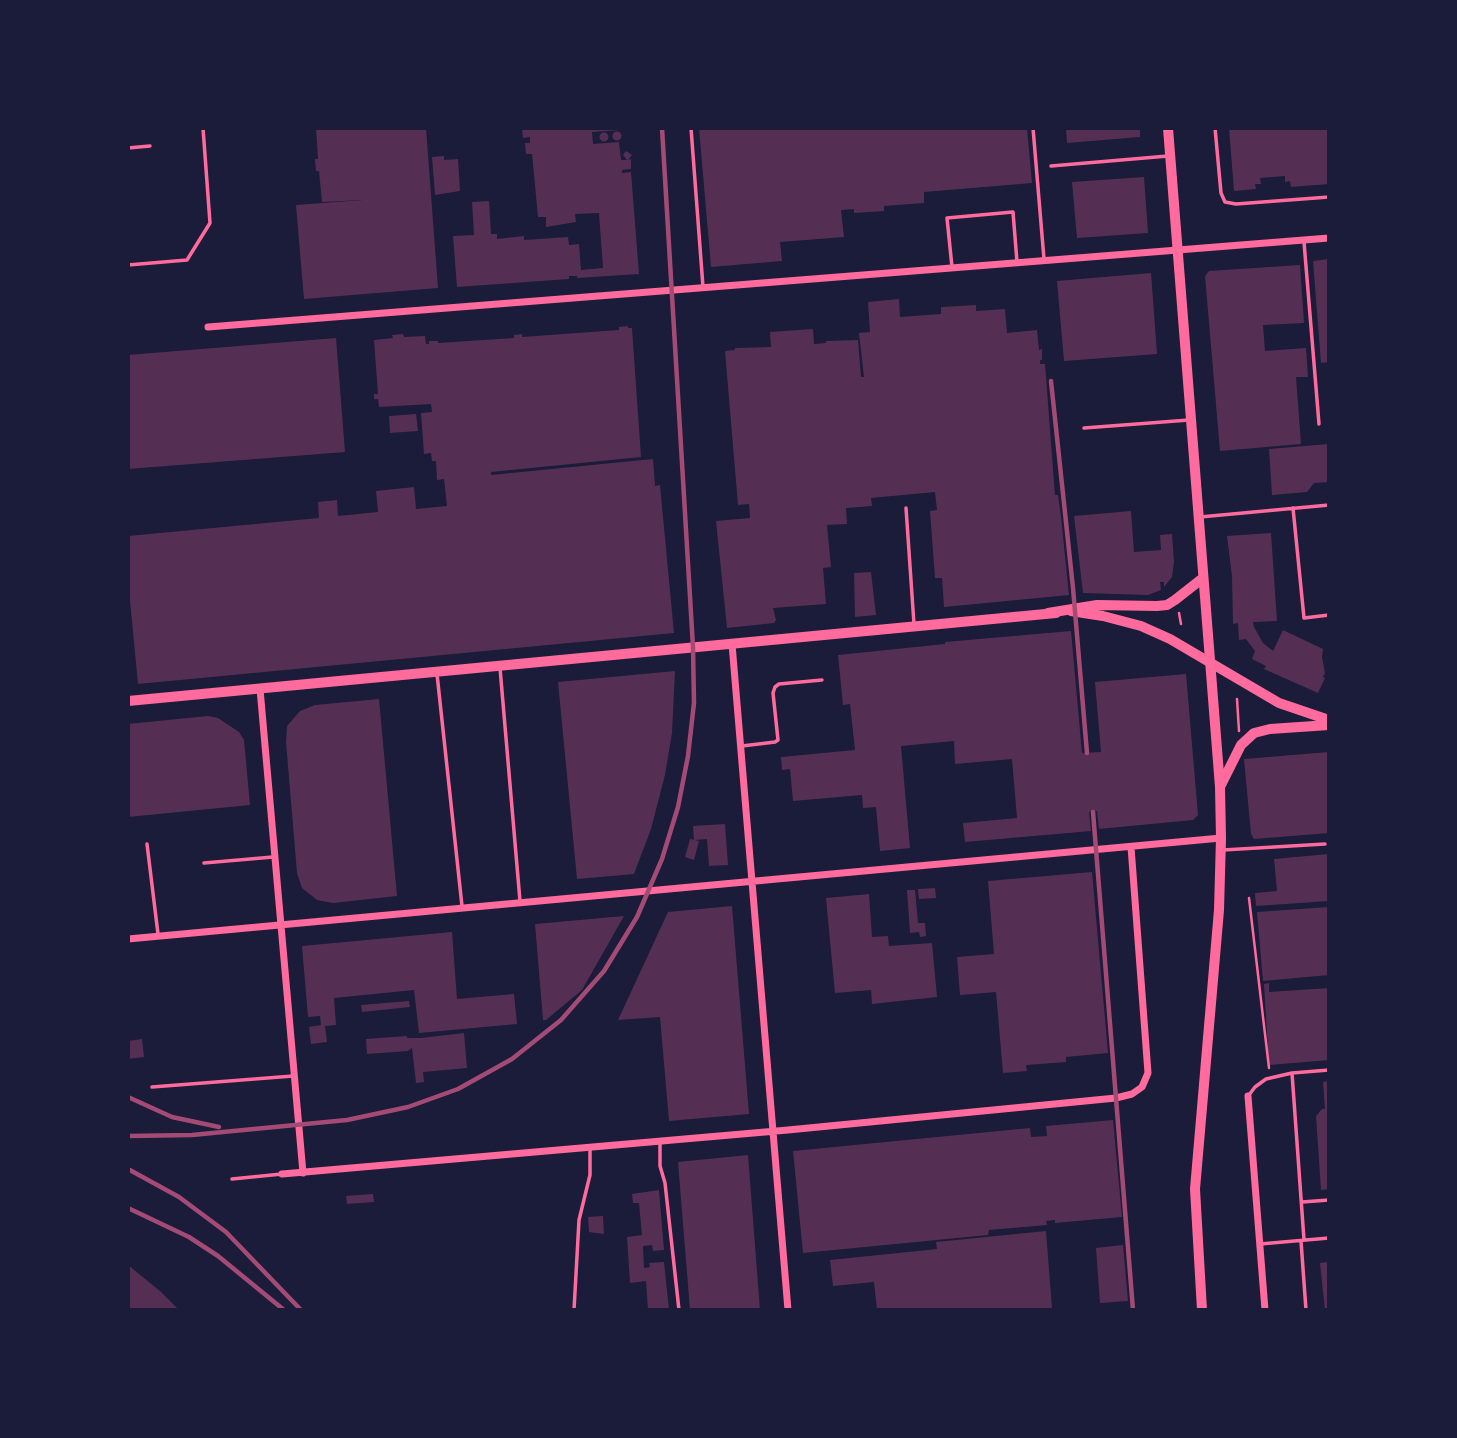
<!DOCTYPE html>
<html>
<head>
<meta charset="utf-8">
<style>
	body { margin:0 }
	#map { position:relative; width:1457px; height:1438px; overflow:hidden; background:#1b1b3a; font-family:Karla,sans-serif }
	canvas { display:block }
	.frame { position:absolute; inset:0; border:130px solid #1b1b3a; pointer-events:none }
</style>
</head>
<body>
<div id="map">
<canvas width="1457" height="1438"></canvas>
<div class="frame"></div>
</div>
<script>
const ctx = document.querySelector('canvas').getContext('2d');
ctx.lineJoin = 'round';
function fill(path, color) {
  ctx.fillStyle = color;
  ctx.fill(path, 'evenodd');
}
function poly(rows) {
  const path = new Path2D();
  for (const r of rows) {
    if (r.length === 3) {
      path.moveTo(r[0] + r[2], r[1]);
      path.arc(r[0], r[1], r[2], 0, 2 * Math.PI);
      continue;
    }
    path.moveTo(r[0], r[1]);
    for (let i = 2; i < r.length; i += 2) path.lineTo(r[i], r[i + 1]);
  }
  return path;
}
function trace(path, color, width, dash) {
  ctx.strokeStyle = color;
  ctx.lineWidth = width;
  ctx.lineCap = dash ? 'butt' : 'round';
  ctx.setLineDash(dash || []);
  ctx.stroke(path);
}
fill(poly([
	[316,128,426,128,438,288,304,299,296,205,363,200,322,202,319,171,316,171,315,159,318,159],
	[522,128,619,128,620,130,592,132,593,144,619,142,621,160,627,160,623,155,626,151,632,155,628,160,631,159,631,169,622,170,622,173,631,172,639,274,577,278,577,276,569,276,569,279,457,287,453,236,474,235,472,202,489,201,491,234,497,234,497,239,524,236,524,240,568,237,569,245,579,244,581,270,603,268,599,213,575,214,576,222,546,227,546,217,538,217,532,154,526,154,525,143,530,143,530,137,523,138],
	[699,128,1027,128,1032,183,924,192,924,203,884,206,884,211,854,213,854,209,841,210,844,237,780,242,782,261,711,267],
	[1066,128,1140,128,1140,137,1067,143],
	[1229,128,1329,128,1329,184,1291,187,1290,181,1285,182,1285,176,1260,178,1261,184,1255,184,1256,189,1234,191],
	[617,136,4.5],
	[604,137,4.5],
	[444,156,444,160,458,159,460,191,435,195,432,157],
	[1144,177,1148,233,1077,238,1072,182],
	[1329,259,1329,362,1321,363,1313,261],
	[1300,265,1304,323,1263,325,1265,351,1306,348,1308,377,1296,377,1301,444,1220,451,1205,276,1209,271],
	[1151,273,1157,354,1064,361,1057,281],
	[899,299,900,317,941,314,941,307,976,305,976,311,1005,309,1007,333,1037,330,1039,350,1042,349,1042,360,1040,360,1040,364,1045,364,1055,495,1058,495,1061,517,1069,595,944,607,942,578,935,578,930,511,937,510,935,492,871,498,872,506,846,508,847,524,827,525,831,567,823,568,826,604,773,608,776,620,774,623,727,628,716,521,750,518,749,504,738,505,725,351,735,350,735,348,771,347,770,332,813,329,814,344,826,343,826,341,858,340,861,377,864,377,859,333,870,332,868,302],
	[628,326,628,328,632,328,641,457,491,472,491,475,653,459,655,486,660,485,674,633,138,684,128,580,128,536,319,518,318,502,337,500,338,516,378,512,376,491,414,487,416,509,447,506,444,479,437,480,436,461,432,461,431,453,424,454,421,413,432,412,431,404,379,407,378,399,374,399,374,394,378,394,374,340,393,338,392,335,403,334,404,337,425,336,426,344,429,344,429,341,438,341,438,343,514,338,514,335,522,334,522,337,619,330,619,327],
	[336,338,345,452,128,469,128,355],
	[416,414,418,431,390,433,389,416],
	[1329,444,1329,482,1314,483,1307,492,1272,495,1269,449],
	[1131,511,1134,552,1161,550,1160,535,1172,534,1174,562,1172,577,1164,587,1164,582,1160,582,1161,590,1148,595,1083,593,1074,516],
	[1271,533,1277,621,1253,622,1254,627,1263,643,1273,651,1283,630,1323,649,1322,657,1325,673,1323,677,1325,678,1318,693,1264,669,1266,666,1252,659,1255,651,1246,639,1239,640,1238,623,1233,624,1232,576,1227,536],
	[871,572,876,615,855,617,854,573],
	[1071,631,1082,753,1101,752,1095,682,1186,674,1198,815,1193,820,1099,829,1097,811,1089,812,1091,831,965,842,963,823,1017,818,1012,759,955,764,954,741,901,746,910,848,880,851,876,807,863,808,862,795,793,801,790,769,782,770,781,757,855,750,850,704,843,705,838,655,945,644,945,642],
	[675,671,672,733,665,775,651,829,634,874,577,879,558,682],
	[379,699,397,896,333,903,317,900,302,888,297,873,286,742,287,726,300,711,315,705],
	[208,716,218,718,239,732,244,740,250,805,128,817,128,724],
	[1329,752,1329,833,1254,839,1251,834,1244,759],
	[725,824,728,865,709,866,707,839,694,840,693,826],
	[690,839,699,841,694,860,685,857],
	[1329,854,1329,901,1256,906,1255,893,1277,891,1274,859],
	[1092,872,1108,1053,1066,1057,1066,1062,1026,1065,1027,1071,1003,1073,996,992,960,995,957,957,994,954,988,881],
	[935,888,936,898,919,899,918,889],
	[907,890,915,890,918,923,925,923,926,936,920,937,919,932,910,933],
	[869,894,872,937,888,936,889,946,932,943,937,997,872,1004,871,990,835,993,826,898],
	[732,906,749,1114,669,1121,660,1017,618,1020,668,912],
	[1329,907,1329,975,1263,981,1257,912],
	[624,916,582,990,546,1020,543,1020,535,924],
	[452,932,457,999,514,994,517,1024,419,1033,414,990,334,998,336,1025,325,1026,327,1042,311,1044,309,1027,321,1025,320,1016,308,1017,302,946],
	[1269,983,1269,992,1329,988,1329,1060,1269,1065,1264,984],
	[409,1001,410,1007,362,1012,361,1005],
	[464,1033,467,1068,423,1072,424,1082,416,1083,412,1048,408,1051,367,1054,366,1039,407,1036,407,1038,421,1038],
	[142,1039,144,1057,128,1059,128,1041],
	[1329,1081,1329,1189,1321,1190,1316,1116,1322,1109,1325,1109,1323,1082],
	[1113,1120,1122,1217,1055,1223,1055,1220,1046,1221,1047,1225,989,1230,988,1235,803,1253,793,1151,1030,1128,1031,1137,1047,1136,1046,1126],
	[748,1155,760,1310,690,1310,678,1162],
	[659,1190,664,1250,653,1251,652,1245,643,1246,644,1268,650,1267,649,1263,664,1262,669,1310,648,1310,646,1281,630,1283,627,1237,642,1235,639,1203,633,1203,632,1194],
	[373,1194,374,1202,347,1204,346,1196],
	[603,1216,604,1234,589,1232,588,1217],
	[1046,1231,1052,1308,1025,1310,877,1310,874,1282,833,1286,830,1260,937,1249,936,1242],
	[1123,1245,1128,1301,1100,1303,1096,1248],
	[1329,1262,1329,1310,1325,1310,1320,1263],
	[128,1265,160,1291,179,1310,128,1310]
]), '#542f53');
trace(poly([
	[1179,613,1181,624],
	[1237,699,1239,731],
	[1249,898,1269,1068]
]), '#ff6b9d', 2.5);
trace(poly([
	[691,128,703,287],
	[1033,128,1044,259],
	[1215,128,1221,193,1225,202,1236,204,1329,197],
	[128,148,150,146],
	[1051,166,1168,156],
	[1304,242,1319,424],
	[128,265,187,260,210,223,203,128],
	[952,267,947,218,1013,212,1017,262],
	[1084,428,1189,420],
	[906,508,914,624],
	[1293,508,1304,618,1329,615],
	[1200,517,1329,505],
	[500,668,520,901],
	[437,674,462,906],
	[742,746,775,742,778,740,773,693,775,687,779,684,822,680],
	[147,844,158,934],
	[1223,850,1325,844],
	[204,863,273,857],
	[152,1087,293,1076],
	[1249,1095,1255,1087,1266,1079,1292,1073],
	[660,1142,660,1166,665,1183,679,1310],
	[232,1179,282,1174],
	[1302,1202,1329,1200],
	[1304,1240,1292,1073,1329,1070],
	[1301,1241,1306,1310],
	[1260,1244,1329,1238],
	[574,1310,579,1220,590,1175,590,1149]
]), '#ff6b9d', 3.5);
trace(poly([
	[208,327,1329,238],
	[732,644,788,1310],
	[260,689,303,1173],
	[128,939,1221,838],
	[1248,1096,1265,1310],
	[282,1174,788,1130,1116,1098,1132,1094,1142,1087,1148,1073,1131,847]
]), '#ff6b9d', 7);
trace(poly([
	[1071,611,1103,616,1141,626,1170,639,1279,703,1329,720],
	[128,701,1056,613]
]), '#ff6b9d', 10);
trace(poly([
	[1168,128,1220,787,1221,838,1219,910,1195,1189,1202,1310],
	[1048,613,1097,605,1157,606,1167,605,1175,600,1203,578],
	[1221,785,1241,745,1254,733,1270,729,1329,725]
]), '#ff6b9d', 10);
trace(poly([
	[1051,381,1073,588,1087,753],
	[1093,812,1133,1310],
	[128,1097,172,1117,219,1127],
	[128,1136,192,1135,347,1120,408,1107,458,1089,512,1059,561,1020,604,971,637,917,662,859,678,807,688,756,694,703,693,647,662,128],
	[128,1169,179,1197,226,1232,301,1310],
	[128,1208,189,1237,218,1256,284,1310]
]), '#a44b75', 4.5);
</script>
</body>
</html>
